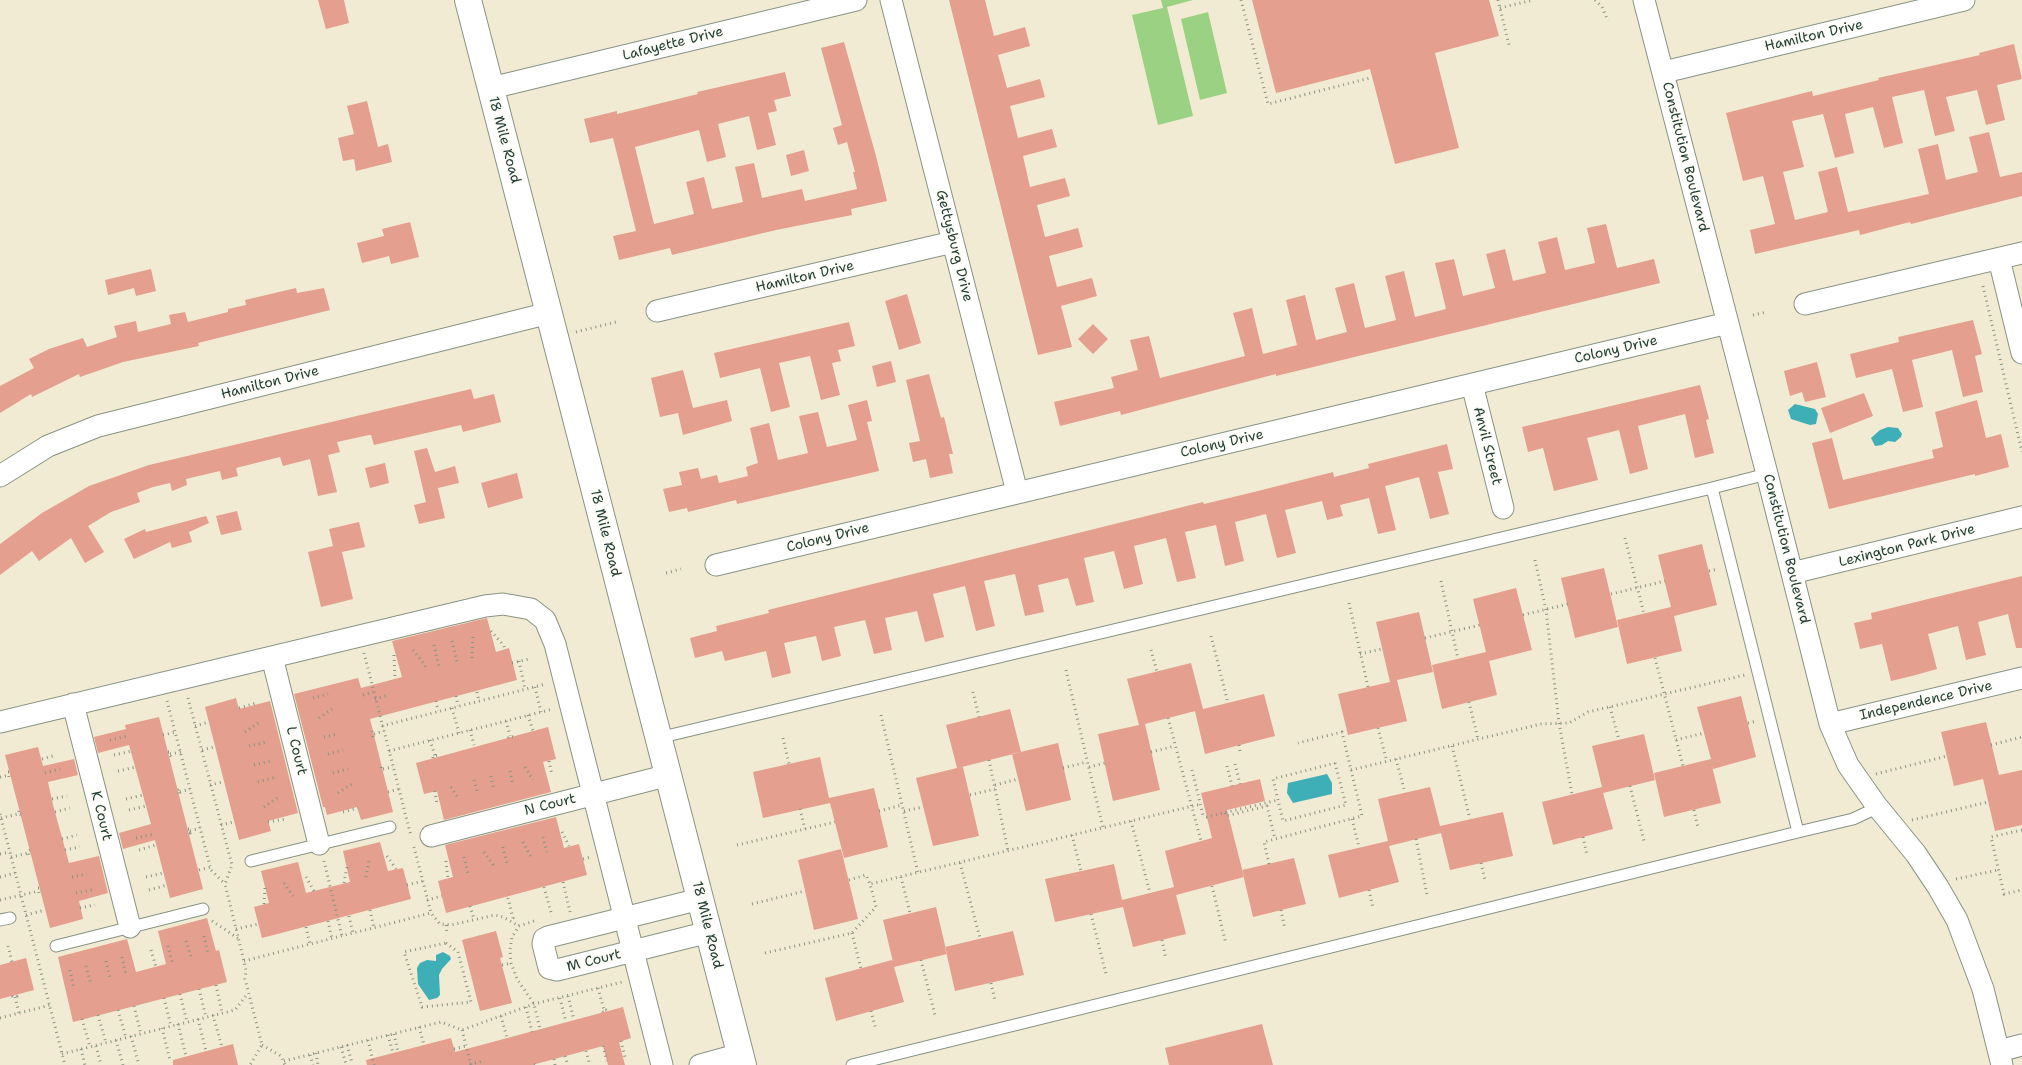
<!DOCTYPE html>
<html>
<head>
<meta charset="utf-8">
<style>
	body { margin:0 }
	canvas { display:block; background:#f2ebd3 }
</style>
</head>
<body>
<canvas width="2022" height="1065"></canvas>
<script>
const ctx = document.querySelector('canvas').getContext('2d');
ctx.lineJoin = 'round';
function fill(path, color) {
  ctx.fillStyle = color;
  ctx.fill(path, 'evenodd');
}
function poly(rows) {
  const path = new Path2D();
  for (const r of rows) {
    path.moveTo(r[0], r[1]);
    for (let i = 2; i < r.length; i += 2) path.lineTo(r[i], r[i + 1]);
  }
  return path;
}
function trace(path, color, width, dash) {
  ctx.strokeStyle = color;
  ctx.lineWidth = width;
  ctx.lineCap = dash ? 'butt' : 'round';
  ctx.setLineDash(dash || []);
  ctx.stroke(path);
}
function write(font, color, halo, rows, align = 'center') {
  ctx.font = font + ' "Shantell Sans",sans-serif';
  ctx.lineWidth = 4;
  ctx.setLineDash([]);
  ctx.textBaseline = 'middle';
  ctx.strokeStyle = halo;
  ctx.fillStyle = color;
  for (const [text, x, y, turn = 0] of rows) {
    ctx.save();
    ctx.translate(x, y);
    ctx.rotate((+turn || 0) * Math.PI / 180);
    ctx.textAlign = isNaN(turn) ? turn : align;
    if (halo) ctx.strokeText(text, 0, 0);
    ctx.fillText(text, 0, 0);
    ctx.restore();
  }
}
fill(poly([
	[1161,0,1193,0,1167,7,1193,116,1158,125,1132,15,1163,8],
	[1208,12,1227,93,1200,100,1181,19]
]), '#9bd182');
fill(poly([
	[1795,404,1815,409,1818,414,1816,424,1810,425,1791,419,1788,410],
	[1888,427,1898,428,1902,434,1901,437,1895,442,1888,441,1882,445,1875,446,1871,438,1880,430],
	[1327,774,1332,783,1332,794,1293,803,1287,793,1288,783],
	[443,952,450,956,451,959,442,969,439,975,440,995,437,998,429,1000,418,984,417,968,420,963,427,960,436,961,436,955]
]), '#3eafb7');
fill(poly([
	[318,0,344,0,349,23,326,29],
	[949,0,985,0,994,36,1025,27,1030,46,998,55,1007,88,1040,79,1045,97,1010,106,1018,138,1052,129,1057,147,1023,156,1030,187,1065,178,1070,196,1037,205,1045,237,1078,228,1083,247,1049,256,1057,287,1092,278,1097,296,1061,306,1072,347,1038,355],
	[1252,0,1489,0,1499,36,1435,53,1459,148,1395,164,1370,69,1276,93],
	[844,42,876,156,887,201,851,209,852,215,776,230,672,255,670,248,619,260,613,236,636,231,613,138,590,143,584,119,617,111,617,114,698,94,697,92,785,72,791,96,774,100,777,111,768,113,776,145,757,150,749,116,718,124,726,157,707,162,699,130,635,147,654,224,694,214,686,182,704,177,712,209,743,202,735,167,754,163,762,198,802,189,805,201,857,189,853,172,855,172,847,142,838,145,833,128,842,125,821,48],
	[2014,44,2022,79,1997,85,2005,120,1986,125,1977,90,1946,97,1955,131,1935,136,1924,90,1892,97,1903,143,1884,148,1873,107,1845,114,1854,153,1835,158,1823,114,1792,121,1804,167,1783,172,1795,220,1828,212,1818,172,1837,167,1848,212,1929,194,1918,149,1938,144,1946,180,1978,172,1969,137,1989,132,2000,177,2022,172,2022,196,1911,224,1910,222,1860,235,1859,230,1755,254,1750,230,1775,224,1763,176,1743,181,1726,113,1812,91,1813,96,1879,80,1878,78,1980,55,1979,53],
	[367,101,378,147,388,144,392,162,356,171,354,159,343,161,338,138,354,134,347,106],
	[804,150,809,171,791,176,786,155],
	[410,222,419,257,391,264,389,256,362,263,357,243,384,236,382,229],
	[1606,224,1617,268,1654,259,1660,283,1276,376,1276,374,1121,415,1120,411,1060,426,1054,402,1114,388,1111,377,1138,370,1130,340,1149,336,1160,378,1245,356,1233,313,1252,308,1263,354,1297,345,1286,300,1305,295,1316,340,1347,332,1335,288,1354,283,1365,328,1396,320,1385,276,1404,271,1415,317,1446,309,1435,263,1454,259,1463,296,1495,288,1486,254,1505,249,1513,281,1546,273,1538,242,1557,237,1565,270,1595,263,1587,228],
	[151,269,156,291,136,296,134,288,108,295,105,280],
	[296,288,297,293,324,288,330,310,198,343,199,346,123,362,80,377,79,374,32,397,31,394,0,413,0,386,34,368,29,359,49,349,83,338,87,347,117,337,114,326,136,321,138,332,171,324,169,315,185,312,188,322,228,312,228,309,246,305,245,300],
	[907,294,921,343,899,350,885,301],
	[1973,320,1982,354,1975,356,1983,392,1963,397,1952,350,1912,360,1923,407,1903,412,1892,369,1856,378,1850,354,1899,342,1898,337],
	[849,322,855,346,838,350,841,361,832,363,840,395,821,400,810,356,779,363,790,407,771,412,760,368,720,378,714,353],
	[1093,324,1108,339,1093,354,1078,339],
	[891,361,896,382,877,387,872,366],
	[1817,362,1826,397,1805,402,1802,392,1790,396,1784,371],
	[683,370,693,408,727,400,732,421,683,435,678,413,660,417,651,378],
	[929,374,941,418,944,417,953,454,949,454,953,473,930,478,926,459,913,462,909,443,920,441,906,380],
	[1700,385,1709,419,1706,420,1714,453,1695,458,1685,414,1638,426,1648,469,1630,474,1619,430,1587,438,1598,480,1554,491,1543,448,1528,452,1522,427],
	[471,389,474,399,494,394,501,422,463,432,461,425,374,445,371,435,369,435,337,442,340,452,328,455,337,492,318,496,310,459,283,466,280,457,236,468,238,476,222,480,220,471,186,479,187,485,172,491,170,483,153,487,137,493,140,502,111,512,88,526,104,552,85,563,71,538,39,561,32,551,0,575,0,544,42,513,89,486,149,465],
	[1864,393,1873,416,1830,433,1821,408],
	[867,400,872,421,867,422,879,471,737,504,736,500,688,512,687,508,669,512,663,489,682,485,679,472,698,468,701,479,717,475,719,483,748,476,746,467,758,463,750,428,769,423,778,460,808,453,799,416,818,412,827,447,857,440,848,405],
	[1977,400,1986,438,2001,434,2009,467,1975,476,1975,474,1829,509,1812,443,1832,438,1843,480,1934,458,1932,450,1943,447,1935,412],
	[1447,444,1453,469,1438,472,1449,514,1430,519,1419,477,1385,486,1396,530,1378,534,1369,498,1340,505,1343,516,1327,520,1322,501,1285,510,1296,553,1277,558,1266,514,1235,522,1244,561,1225,566,1216,525,1185,532,1196,578,1177,582,1166,538,1134,546,1143,584,1124,589,1114,551,1084,558,1094,602,1076,606,1068,578,1038,585,1044,612,1025,616,1015,574,984,581,995,626,976,631,965,586,933,594,944,637,925,642,917,611,885,618,892,650,874,654,865,620,834,627,841,656,822,661,816,636,784,643,791,673,772,678,766,651,725,661,722,651,695,658,690,638,717,631,716,626,769,613,768,610,1203,502,1204,504,1254,492,1333,472,1334,477,1369,468,1368,464],
	[427,448,435,472,455,466,459,483,438,488,445,518,419,524,414,505,426,502,414,451],
	[385,463,389,483,370,488,365,468],
	[517,473,523,498,488,508,481,483],
	[237,511,242,530,221,535,216,516],
	[206,516,209,523,189,532,192,542,172,548,170,542,134,559,124,539,145,529,146,532],
	[359,522,365,547,342,552,353,599,321,607,308,552,333,546,329,529],
	[1702,544,1717,605,1674,616,1682,651,1627,664,1617,620,1671,607,1658,555],
	[1604,568,1618,627,1575,638,1561,578],
	[2022,576,2022,648,2016,648,2008,614,1978,622,1986,655,1966,660,1958,626,1928,634,1937,669,1912,676,1891,681,1882,644,1860,649,1854,623,1872,619,1871,613],
	[1516,588,1532,650,1489,661,1497,695,1442,709,1432,665,1486,652,1473,599],
	[1419,612,1433,672,1397,680,1407,721,1348,735,1338,694,1390,682,1376,622],
	[487,618,496,652,509,648,517,680,370,719,393,812,361,820,357,807,327,815,325,807,323,807,294,694,358,678,361,688,402,677,392,641],
	[1191,663,1203,709,1145,724,1160,790,1113,801,1098,734,1139,725,1127,679],
	[1264,694,1275,736,1205,754,1195,711],
	[1741,696,1756,757,1713,769,1712,766,1721,803,1664,817,1654,773,1711,759,1697,707],
	[236,698,239,709,270,701,298,813,268,821,271,831,239,840,205,707],
	[1010,709,1021,752,958,768,963,767,979,836,933,846,916,778,957,768,946,725],
	[159,717,203,889,170,898,155,840,123,849,119,833,151,824,129,745,98,753,94,737,126,729,125,725],
	[1986,722,1999,775,2022,770,2022,825,1995,831,1983,779,1954,786,1941,732],
	[548,727,556,759,543,762,551,792,444,820,437,791,424,794,416,763],
	[1644,734,1655,780,1603,793,1613,829,1553,845,1542,802,1602,787,1592,746],
	[1058,743,1071,800,1026,811,1012,754],
	[38,747,43,766,74,759,78,775,48,782,53,805,69,863,99,856,108,893,79,901,83,919,50,928,5,755],
	[820,757,829,798,874,788,888,847,844,858,830,803,763,818,753,772],
	[1260,779,1265,801,1227,810,1244,877,1176,895,1186,934,1133,947,1123,907,1055,922,1045,879,1114,864,1122,900,1174,887,1165,851,1212,838,1201,793],
	[1430,787,1440,826,1503,812,1513,856,1450,870,1441,833,1389,846,1399,882,1339,898,1328,855,1388,841,1378,799],
	[556,817,564,848,579,844,587,875,446,913,438,881,453,877,445,845],
	[380,842,388,871,403,868,411,899,262,938,254,907,269,903,261,871,298,862,306,893,350,882,343,851],
	[841,849,858,919,814,930,798,860],
	[1294,858,1306,904,1253,917,1242,870],
	[936,907,947,954,894,967,904,1002,836,1021,825,978,892,960,893,962,883,920],
	[207,918,216,951,219,950,227,982,73,1022,58,957,127,939,136,972,166,964,158,931],
	[496,931,503,957,500,958,512,1003,480,1011,462,940],
	[1013,931,1024,975,955,991,945,947],
	[26,958,34,990,0,999,0,965],
	[623,1007,631,1038,619,1042,625,1065,608,1065,603,1046,532,1065,367,1065,366,1060,451,1038,455,1052],
	[1262,1024,1273,1065,1169,1065,1165,1048],
	[233,1044,238,1065,173,1065,173,1060]
]), '#e49f8e');
const service = poly([
	[1712,488,1767,474],
	[658,738,1712,488,1798,832,852,1065],
	[1798,832,1853,819,1868,812,1876,805],
	[251,861,390,827],
	[0,920,10,918],
	[56,946,203,909]
]);
const minor = poly([
	[891,0,1017,492],
	[1644,0,1767,474,1830,724,1848,765,1876,805,1916,854,1938,887,1957,920,1983,989,2002,1065],
	[1664,72,1964,0],
	[491,88,856,0],
	[1999,259,2022,353],
	[1805,304,2022,253],
	[657,311,953,242],
	[1472,384,1503,508],
	[0,476,48,446,98,426,549,313],
	[716,565,1728,323],
	[1792,573,2022,517],
	[272,657,319,844],
	[73,704,130,927],
	[0,722,485,606,503,604,531,609,545,620,555,644,662,1065],
	[1830,724,2022,678],
	[431,836,669,775],
	[700,899,548,937,544,939,543,944,549,968,557,970,709,932],
	[1999,1051,2022,1045],
	[700,1065,740,1054]
]);
const tertiary = poly([
	[468,0,743,1065]
]);
trace(service, '#889484', 13);
trace(minor, '#889484', 23);
trace(tertiary, '#889484', 28);
trace(poly([
	[1241,0,1268,104,1370,78],
	[1498,0,1509,45],
	[1595,0,1602,7,1608,21],
	[1500,8,1533,0],
	[1983,286,2022,452],
	[1753,315,1767,312],
	[576,332,616,322],
	[1625,538,1644,614],
	[1535,560,1546,610,1559,723,1572,794],
	[1709,571,1718,569],
	[666,573,681,569],
	[1441,581,1458,659],
	[1611,594,1665,581],
	[1349,603,1368,687],
	[1523,615,1568,604],
	[491,631,504,646,505,649],
	[1211,636,1228,703],
	[1425,638,1480,625],
	[452,641,457,662],
	[434,645,439,667],
	[413,650,425,665,426,670],
	[1151,650,1157,672],
	[364,653,411,836],
	[1360,654,1382,649],
	[394,655,395,679],
	[472,658,473,635],
	[1655,658,1683,766],
	[519,661,525,689],
	[512,663,529,659],
	[1066,670,1103,828],
	[535,687,541,712],
	[477,692,479,701],
	[973,692,979,717],
	[363,695,373,692],
	[456,696,458,706],
	[188,698,232,865,225,884,244,961,246,971,245,979,262,1045,250,1065],
	[313,698,328,694],
	[375,699,389,695],
	[167,701,211,870,225,884],
	[436,701,438,711],
	[1469,702,1478,739],
	[1610,707,1619,740],
	[239,708,256,703],
	[452,708,459,733],
	[528,715,533,731],
	[881,715,918,873],
	[319,718,332,709],
	[1168,718,1201,841],
	[506,721,510,736],
	[1748,723,1757,721],
	[195,726,209,722],
	[382,726,546,684],
	[1378,728,1387,762],
	[470,730,474,745],
	[372,731,373,737],
	[245,732,261,721],
	[374,734,384,731],
	[163,735,176,732],
	[324,737,338,734],
	[508,738,510,736,513,737],
	[783,738,789,764],
	[110,740,128,736],
	[430,740,435,756],
	[1676,740,1704,733],
	[1239,745,1240,752],
	[1991,745,2022,737],
	[249,746,266,742],
	[1452,746,1470,819],
	[202,750,214,747],
	[389,751,553,709],
	[168,752,169,752,171,757,169,757],
	[1151,752,1175,746],
	[170,754,181,752],
	[328,754,343,750],
	[114,755,132,751],
	[433,758,433,756,438,755,438,757],
	[42,759,56,755],
	[1396,759,1405,793],
	[989,760,1008,851],
	[549,761,552,775],
	[1335,763,1346,805,1283,821,1273,779,1335,763],
	[1235,764,1240,784],
	[254,765,271,761],
	[1227,766,1232,786],
	[381,767,382,772],
	[525,767,533,780],
	[1089,767,1105,763],
	[1063,768,1087,762],
	[383,769,393,767],
	[1192,770,1203,815,1207,817,1278,800],
	[1351,770,1541,724,1569,723,1588,712,1745,675],
	[118,771,136,767],
	[510,771,513,785],
	[9,772,8,772,9,777,11,777],
	[45,773,60,769],
	[333,773,348,769],
	[1876,774,1947,756],
	[491,776,494,790],
	[0,777,9,775],
	[474,780,478,794],
	[258,782,276,777],
	[210,785,223,782],
	[995,785,1018,779],
	[1630,786,1644,841],
	[451,787,459,799],
	[178,790,179,789,179,794],
	[435,791,437,805],
	[180,792,190,789],
	[388,792,399,789],
	[338,793,352,784],
	[970,795,995,789],
	[52,799,67,796],
	[126,799,143,795],
	[264,807,280,796],
	[800,809,805,829],
	[129,810,146,806],
	[1694,810,1698,828],
	[19,811,18,814,21,815],
	[879,811,902,805],
	[904,811,923,807],
	[55,812,70,808],
	[343,812,358,808],
	[1225,813,1226,816,1267,806,1275,839],
	[0,814,65,1065],
	[1,818,18,814],
	[1352,819,1359,847],
	[1912,820,1988,802],
	[1131,821,1150,893],
	[268,822,286,819],
	[221,825,233,822],
	[188,829,189,829,190,833,189,833],
	[2022,830,1991,837,2004,894,2022,890],
	[190,831,200,828],
	[562,832,569,846],
	[1072,835,1081,871],
	[543,837,547,852],
	[1583,837,1587,855],
	[136,838,154,834],
	[62,839,77,835],
	[1416,839,1427,895],
	[523,842,531,857],
	[737,845,835,822],
	[414,847,431,913,440,924,451,925,495,915,503,917,519,926],
	[503,847,507,863],
	[30,850,28,851,29,855,31,855],
	[65,850,80,847],
	[139,850,156,845],
	[484,852,494,866],
	[0,854,10,852],
	[387,856,396,869],
	[11,857,29,853],
	[464,857,468,873],
	[583,859,591,857],
	[324,861,342,936],
	[446,861,448,879],
	[960,863,980,938],
	[1481,863,1485,880],
	[1269,864,1264,842,1362,816,1342,732,1298,743],
	[199,870,211,867],
	[0,877,15,873],
	[72,877,87,874],
	[146,877,163,873],
	[306,877,314,891],
	[366,877,369,861],
	[901,877,910,913],
	[1956,879,1998,870],
	[849,880,866,875,870,884],
	[563,882,570,912],
	[284,883,293,896],
	[344,883,347,867],
	[407,885,423,881],
	[1212,886,1226,944],
	[544,887,552,916],
	[39,888,38,888,39,893,41,892],
	[149,890,167,885],
	[1369,890,1373,908],
	[76,893,92,890],
	[508,898,513,918,511,921],
	[0,900,39,891],
	[427,900,442,896],
	[264,904,265,887],
	[752,904,805,891],
	[470,906,474,919],
	[80,908,95,905],
	[370,910,374,928],
	[1281,910,1285,929],
	[1091,914,1106,974],
	[26,915,45,910],
	[349,916,353,933],
	[212,921,239,939],
	[328,921,332,939],
	[534,921,519,926,512,937,510,950,511,963,517,979,534,1004,540,1029],
	[446,925,447,935],
	[306,927,310,944],
	[236,929,258,924],
	[852,933,861,969],
	[204,936,208,953],
	[1162,940,1166,959],
	[186,941,191,957],
	[446,943,458,952,471,1002,422,1007,404,952,446,943],
	[8,946,12,962],
	[168,946,172,962],
	[151,950,156,967],
	[765,953,852,933,876,907,870,884,1201,804],
	[122,957,126,974],
	[921,960,935,1015],
	[106,961,110,978],
	[244,961,431,913],
	[502,965,511,963],
	[86,966,91,984],
	[70,970,74,988],
	[991,983,995,1001],
	[216,985,222,1013],
	[598,988,604,1010],
	[199,989,206,1017],
	[180,994,187,1022],
	[12,996,13,997,17,996,17,995],
	[568,996,574,1020],
	[15,997,19,1013],
	[164,998,171,1026],
	[560,998,566,1022],
	[134,1006,141,1034],
	[526,1007,532,1032],
	[118,1010,126,1038],
	[871,1011,876,1030],
	[603,1012,602,1011,606,1010,607,1011],
	[98,1015,106,1043],
	[213,1015,222,1047],
	[501,1016,507,1038],
	[0,1018,50,1005],
	[82,1019,90,1047],
	[198,1019,206,1051],
	[178,1024,186,1056],
	[419,1027,424,1045],
	[162,1028,170,1060],
	[462,1030,471,1065],
	[394,1034,398,1052],
	[388,1035,393,1053],
	[131,1036,139,1065],
	[116,1040,123,1065],
	[368,1040,374,1065],
	[621,1041,625,1057],
	[262,1045,281,1056,285,1065],
	[347,1045,352,1063],
	[96,1046,101,1065],
	[603,1046,607,1061],
	[341,1047,346,1064],
	[81,1049,85,1065],
	[454,1049,466,1046],
	[586,1051,590,1065],
	[316,1053,318,1065],
	[62,1054,235,1010,248,993],
	[310,1055,313,1065],
	[565,1056,568,1065],
	[554,1059,555,1065],
	[284,1061,441,1022,462,1030,534,1004,622,982],
	[470,1064,484,1061],
	[534,1064,535,1065]
]), '#889484', 3, [1, 4]);
trace(service, '#fff', 11);
trace(minor, '#fff', 21);
trace(tertiary, '#fff', 26);
write('14px', '#1f3d34', '#fdfcf7', [
	["Hamilton Drive",1814,36,-13],
	["Lafayette Drive",673,44,-14],
	["18 Mile Road",504,140,75],
	["Constitution Boulevard",1685,157,76],
	["Gettysburg Drive",954,246,76],
	["Hamilton Drive",805,277,-13],
	["Colony Drive",1616,350,-13],
	["Hamilton Drive",270,383,-14],
	["Colony Drive",1222,444,-13],
	["Anvil Street",1487,446,76],
	["18 Mile Road",605,533,76],
	["Colony Drive",828,538,-14],
	["Lexington Park Drive",1907,546,-14],
	["Constitution Boulevard",1786,549,76],
	["Independence Drive",1926,701,-13],
	["L Court",296,751,76],
	["N Court",550,805,-14],
	["K Court",101,816,76],
	["18 Mile Road",707,925,76],
	["M Court",594,961,-14]
]);
</script>
</body>
</html>
